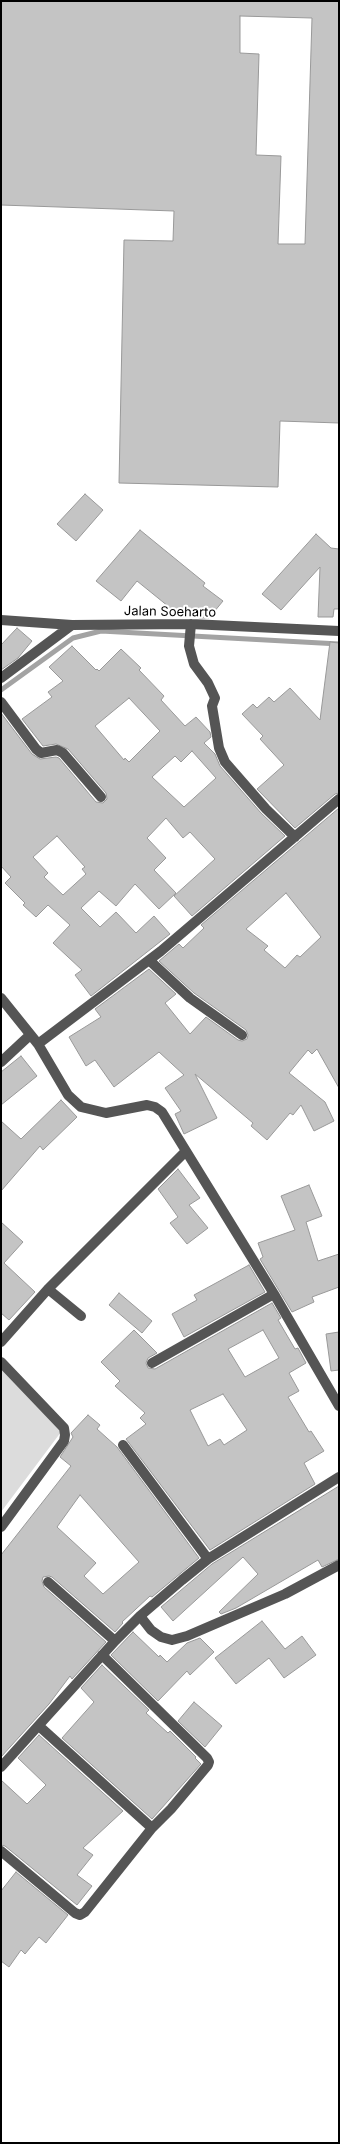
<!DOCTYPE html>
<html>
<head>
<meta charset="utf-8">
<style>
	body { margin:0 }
	#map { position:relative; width:340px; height:2144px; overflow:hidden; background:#fff; font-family:Inter,sans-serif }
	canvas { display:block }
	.frame { position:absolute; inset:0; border:2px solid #000; pointer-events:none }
</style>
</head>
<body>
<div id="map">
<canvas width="340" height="2144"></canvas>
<div class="frame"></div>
</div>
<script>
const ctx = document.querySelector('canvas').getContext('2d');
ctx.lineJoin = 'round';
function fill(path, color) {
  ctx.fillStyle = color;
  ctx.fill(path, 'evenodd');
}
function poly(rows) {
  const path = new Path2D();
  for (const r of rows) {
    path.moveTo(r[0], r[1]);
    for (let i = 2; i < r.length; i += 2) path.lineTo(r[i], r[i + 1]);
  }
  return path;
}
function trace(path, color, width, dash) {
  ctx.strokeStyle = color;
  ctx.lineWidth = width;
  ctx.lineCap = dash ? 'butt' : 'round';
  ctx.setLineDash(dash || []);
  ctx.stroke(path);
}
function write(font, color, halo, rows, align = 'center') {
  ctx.font = font + ' Inter,sans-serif';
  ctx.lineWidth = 4;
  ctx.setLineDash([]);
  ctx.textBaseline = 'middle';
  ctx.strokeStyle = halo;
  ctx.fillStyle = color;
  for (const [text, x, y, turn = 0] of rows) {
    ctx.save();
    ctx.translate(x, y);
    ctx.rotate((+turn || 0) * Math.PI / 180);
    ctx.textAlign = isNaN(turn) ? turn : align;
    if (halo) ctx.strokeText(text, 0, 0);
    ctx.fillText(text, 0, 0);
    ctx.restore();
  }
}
fill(poly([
	[1,1362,64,1428,1,1512]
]), '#dcdcdc');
trace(poly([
	[1,690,73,638,101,631,339,644]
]), '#a3a3a3', 5);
const building = poly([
	[1,1,339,1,339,423,280,421,278,487,119,483,124,240,173,241,174,211,1,205,1,1],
	[240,16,312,18,305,244,278,244,281,156,256,155,259,54,240,53,240,16],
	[85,494,103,510,76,541,57,524,85,494],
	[140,530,205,583,203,586,223,601,209,618,199,618,185,607,179,615,137,581,121,601,96,581,140,530],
	[316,534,331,548,339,549,339,609,334,609,333,617,318,617,320,567,281,610,262,594,316,534],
	[17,628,32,641,18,658,1,670,1,645,17,628],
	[330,642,339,643,339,793,335,794,295,828,257,789,284,765,260,739,263,736,242,714,253,704,257,708,269,697,274,702,290,688,320,720,330,642],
	[72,646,96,670,97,669,99,671,121,649,141,668,139,670,164,696,161,700,185,726,196,717,210,732,211,737,204,743,215,754,220,766,261,813,285,836,192,916,174,896,215,859,190,832,183,838,166,818,147,838,166,858,154,870,176,893,159,909,135,884,116,906,99,891,81,908,100,927,116,912,136,933,154,916,170,934,91,996,75,975,82,970,53,943,70,925,48,905,36,917,23,905,25,903,5,883,11,877,1,866,1,713,32,754,40,759,56,757,59,758,96,802,103,803,107,799,106,793,68,749,56,744,43,746,22,719,52,697,48,692,63,681,49,667,72,646],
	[129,698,160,731,129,762,125,758,124,760,95,726,129,698],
	[192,751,216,778,184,807,152,777,175,756,181,762,192,751],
	[57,836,85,867,82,869,86,874,63,895,44,877,48,873,33,857,57,836],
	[339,808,339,1088,317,1049,312,1054,308,1050,289,1073,325,1102,334,1121,314,1131,301,1105,293,1115,290,1113,267,1140,251,1126,253,1123,195,1074,217,1118,184,1134,175,1114,181,1111,165,1088,184,1075,159,1052,114,1087,95,1060,86,1066,69,1037,101,1017,95,1009,149,969,176,994,165,1003,190,1034,206,1017,238,1040,242,1041,247,1039,248,1035,246,1030,194,993,159,961,179,944,183,948,204,928,201,925,339,808],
	[286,893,321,937,300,957,297,955,285,968,264,950,268,946,246,929,286,893],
	[21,1056,37,1076,1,1105,1,1072,21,1056],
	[61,1100,77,1117,43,1150,40,1146,1,1191,1,1121,21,1139,61,1100],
	[178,1169,200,1198,189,1205,208,1228,187,1244,170,1223,178,1217,158,1189,178,1169],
	[309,1185,322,1216,306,1222,318,1261,339,1254,339,1287,312,1297,314,1302,292,1312,260,1259,263,1257,258,1243,295,1230,281,1196,309,1185],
	[1,1222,23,1242,4,1263,35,1292,9,1320,1,1313,1,1222],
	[249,1265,265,1292,184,1337,172,1314,197,1300,194,1295,249,1265],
	[119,1293,152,1321,142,1333,109,1305,119,1293],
	[272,1303,281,1318,278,1320,295,1349,298,1348,306,1363,289,1373,299,1391,288,1397,309,1432,311,1431,324,1451,304,1463,315,1484,210,1550,126,1439,146,1424,140,1418,145,1413,115,1386,120,1381,101,1362,134,1330,157,1353,148,1358,146,1363,148,1368,155,1369,272,1303],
	[263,1330,279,1358,245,1377,228,1349,263,1330],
	[223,1394,247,1430,224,1445,220,1439,208,1446,190,1410,223,1394],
	[339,1332,339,1370,331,1371,326,1334,339,1332],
	[88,1415,100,1425,97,1429,117,1447,199,1558,152,1597,150,1596,122,1622,123,1623,115,1632,52,1577,49,1576,43,1577,42,1581,44,1587,106,1642,72,1679,70,1676,49,1704,1,1757,1,1555,71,1466,60,1457,73,1437,71,1433,88,1415],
	[80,1495,139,1562,103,1594,84,1576,96,1563,57,1527,80,1495],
	[339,1486,339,1559,322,1567,318,1560,236,1608,221,1614,219,1612,258,1574,243,1557,173,1621,161,1607,212,1564,339,1486],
	[262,1621,285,1649,302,1636,316,1655,284,1678,269,1658,236,1684,215,1658,262,1621],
	[133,1632,159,1657,160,1655,167,1662,187,1643,200,1638,214,1652,190,1675,187,1671,158,1701,111,1655,133,1632],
	[102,1665,149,1710,146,1713,168,1733,170,1731,196,1757,195,1758,201,1764,152,1819,62,1738,94,1702,81,1688,102,1665],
	[194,1702,222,1726,205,1747,178,1721,194,1702],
	[39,1735,123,1811,83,1848,93,1855,77,1875,92,1886,77,1905,5,1846,1,1845,1,1780,27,1804,46,1785,18,1758,39,1735],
	[16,1872,68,1915,46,1943,39,1937,25,1954,21,1950,9,1967,1,1961,1,1891,16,1872]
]);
fill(building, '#c4c4c4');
trace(building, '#999', 1);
trace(poly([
	[1,620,72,625,191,624,339,631],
	[191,624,189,646,194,664,208,683,215,698,212,706,219,748,225,762,266,809,295,837],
	[1,678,72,625],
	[1,702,36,749,41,753,57,750,63,753,101,797],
	[149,960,190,998,242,1035],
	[1,998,38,1044,68,1095,81,1107,106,1113,147,1105,155,1107,162,1112,274,1294,339,1406],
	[38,1044,161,951,339,799],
	[1,1062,30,1035],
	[48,1289,81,1316],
	[1,1342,48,1289,185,1152],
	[1,1362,64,1428,65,1435,64,1441,1,1527],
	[152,1363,274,1294],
	[123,1445,208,1559],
	[48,1582,115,1641],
	[140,1616,151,1630,161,1637,172,1640,187,1636,285,1594,339,1565],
	[39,1726,152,1828],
	[1,1767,115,1641,140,1616,182,1580,208,1559,339,1477],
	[1,1851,75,1913,80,1915,85,1912,152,1828,171,1809,208,1765,209,1762,207,1758,102,1655]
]), '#555', 10);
write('13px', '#000', '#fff', [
	["Jalan Soeharto",170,612,1]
]);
</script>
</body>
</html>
